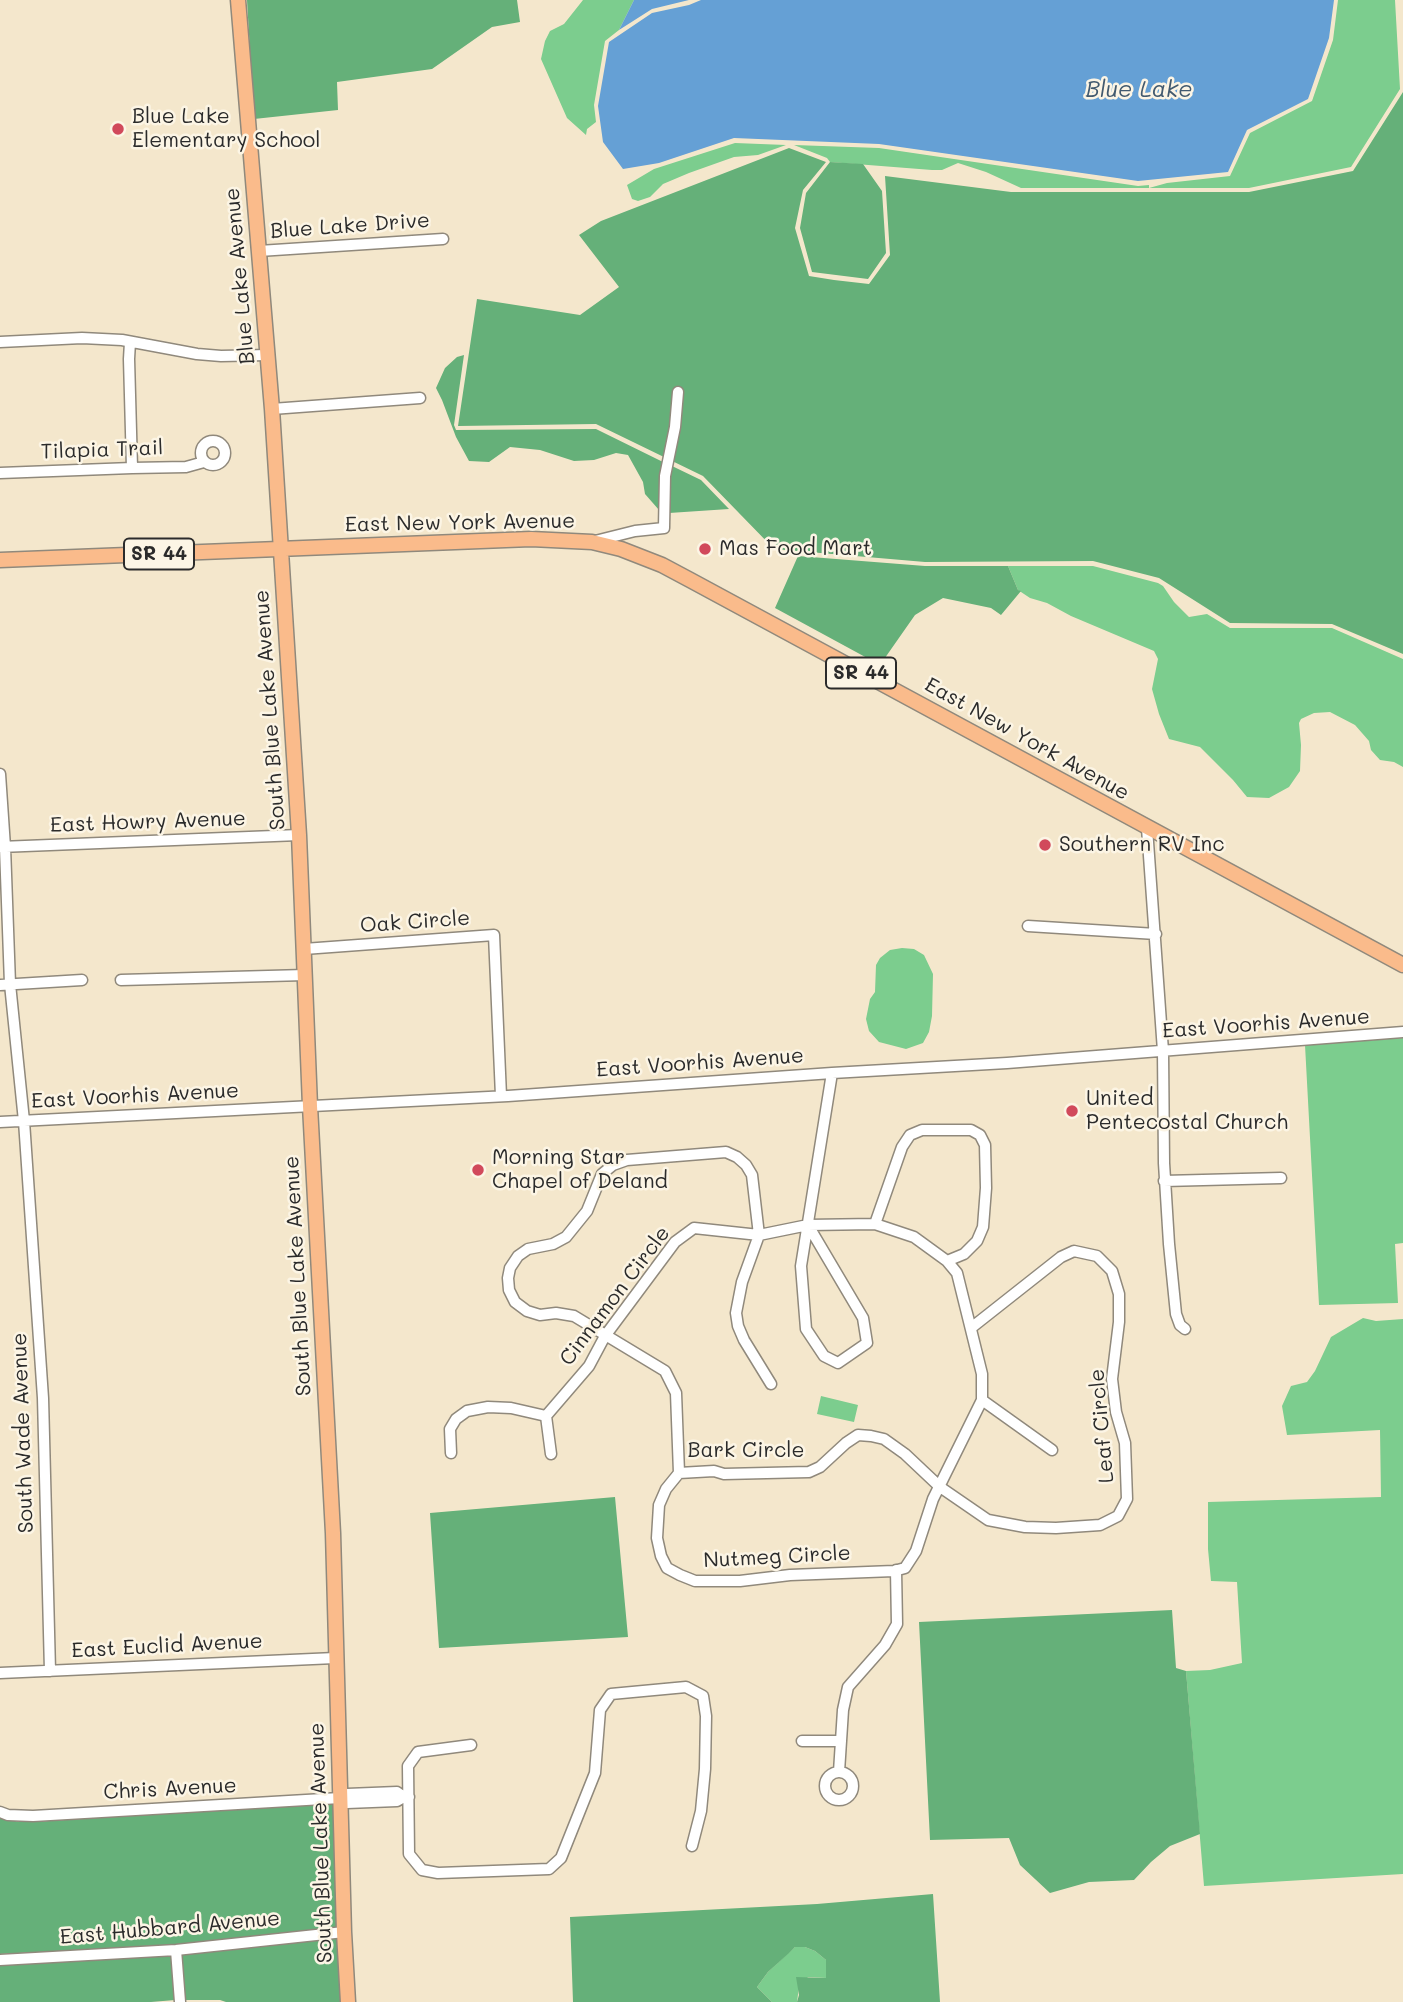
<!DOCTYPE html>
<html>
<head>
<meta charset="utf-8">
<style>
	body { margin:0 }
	canvas { display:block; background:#f4e7cc }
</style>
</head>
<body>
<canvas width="1403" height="2002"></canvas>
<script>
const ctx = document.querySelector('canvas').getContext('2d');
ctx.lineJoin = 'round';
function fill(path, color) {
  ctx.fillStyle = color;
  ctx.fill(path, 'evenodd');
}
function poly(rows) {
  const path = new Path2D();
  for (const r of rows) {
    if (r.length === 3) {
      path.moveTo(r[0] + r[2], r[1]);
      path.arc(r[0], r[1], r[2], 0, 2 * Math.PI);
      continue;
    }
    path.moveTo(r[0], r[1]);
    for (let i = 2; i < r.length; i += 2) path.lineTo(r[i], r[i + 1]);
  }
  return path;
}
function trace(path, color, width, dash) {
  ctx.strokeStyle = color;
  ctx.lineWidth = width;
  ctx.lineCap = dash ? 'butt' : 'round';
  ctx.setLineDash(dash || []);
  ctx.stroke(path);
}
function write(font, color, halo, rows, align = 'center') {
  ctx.font = font + ' Mali,sans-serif';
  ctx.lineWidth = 5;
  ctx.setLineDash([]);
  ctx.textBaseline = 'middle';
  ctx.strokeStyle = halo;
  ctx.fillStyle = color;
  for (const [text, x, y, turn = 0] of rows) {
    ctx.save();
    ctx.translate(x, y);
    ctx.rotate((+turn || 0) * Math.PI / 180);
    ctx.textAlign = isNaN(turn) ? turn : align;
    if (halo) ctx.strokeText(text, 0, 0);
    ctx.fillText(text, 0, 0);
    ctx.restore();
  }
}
fill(poly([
	[583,0,634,0,619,30,605,41,594,105,596,122,587,129,586,135,567,118,541,59,545,41,550,31,564,24],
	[1338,0,1395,0,1400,89,1351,167,1249,188,1021,188,986,172,958,163,942,170,932,170,830,162,827,158,794,145,879,148,1138,186,1149,185,1149,188,1167,183,1230,176,1250,133,1312,101,1333,40],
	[735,143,786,145,758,155,734,157,689,173,663,184,650,197,638,201,632,199,627,185,654,169],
	[1008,566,1093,566,1158,583,1163,586,1174,602,1189,617,1207,614,1230,628,1332,628,1403,659,1403,767,1394,762,1380,760,1371,750,1369,741,1355,725,1330,712,1314,713,1301,719,1299,723,1301,745,1300,771,1289,787,1269,798,1247,797,1233,780,1200,747,1169,739,1159,714,1152,689,1158,659,1154,651,1071,616,1047,603,1030,598,1018,590],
	[902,948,914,949,924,955,933,974,932,1016,929,1032,923,1043,906,1049,879,1042,869,1031,866,1019,870,999,875,992,876,965,880,958,890,950],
	[1403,1038,1403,1243,1395,1244,1398,1303,1319,1305,1305,1045],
	[1363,1318,1376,1321,1403,1319,1403,1874,1204,1886,1186,1671,1210,1670,1242,1663,1237,1582,1211,1581,1208,1549,1208,1502,1381,1497,1380,1430,1287,1435,1282,1406,1291,1386,1307,1382,1315,1371,1331,1337],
	[821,1396,858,1405,854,1422,817,1414],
	[795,1947,805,1947,815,1951,826,1960,826,1978,808,1977,799,1987,797,2002,772,2002,757,1987,768,1972]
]), '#7ccd8e');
fill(poly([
	[247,0,517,0,520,22,492,27,432,69,337,82,338,110,254,119],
	[1403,92,1403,654,1332,624,1230,623,1159,578,1093,561,925,562,774,549,703,476,596,424,458,426,477,299,580,315,619,287,579,235,601,221,789,148,826,162,803,190,795,228,809,276,834,280,869,284,890,255,885,176,1011,192,1249,192,1353,171],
	[830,162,863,164,882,191,886,253,868,279,812,272,800,228,806,193],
	[464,355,454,425,456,430,596,429,663,462,659,510,645,494,643,482,628,455,616,453,594,460,574,461,540,450,510,447,489,462,469,461,456,437,442,400,436,388,445,368,457,357],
	[672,466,701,480,729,509,669,513,670,476],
	[798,556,925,566,1008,566,1018,590,1021,591,1001,615,991,608,943,598,915,615,880,665,775,608],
	[615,1497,628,1637,439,1648,430,1513],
	[1172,1610,1176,1668,1186,1671,1200,1834,1170,1846,1151,1862,1134,1880,1089,1882,1050,1893,1020,1865,1009,1838,930,1840,919,1622],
	[335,1803,339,1927,175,1945,0,1954,0,1818,20,1822,33,1822],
	[933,1894,940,2002,797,2002,799,1995,796,1977,826,1978,826,1960,815,1951,805,1947,795,1947,788,1954,768,1972,757,1987,772,2002,573,2002,570,1917,817,1904],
	[339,1937,343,2002,226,2002,220,2000,184,2000,181,1955],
	[171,1956,175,2000,151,2002,0,2002,0,1965]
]), '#65b079');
fill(poly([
	[634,0,689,0,652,9,619,30],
	[701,0,1334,0,1329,38,1308,99,1247,130,1228,172,1138,181,879,144,734,138,659,163,623,169,603,142,598,106,609,42,652,13,689,5]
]), '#65a0d5');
const minor = poly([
	[259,251,443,239],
	[0,342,82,338,122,340,197,354,221,356,268,355],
	[130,342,129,359,132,468],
	[272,409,420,398],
	[213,453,12],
	[0,473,132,468,186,467,204,462],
	[595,541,635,531,664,528,665,476,675,427,678,392],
	[0,774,5,847,10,984,24,1121,43,1398,50,1671],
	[1147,828,1163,1051,1164,1163,1169,1244,1176,1314,1180,1325,1185,1329],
	[0,847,299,835],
	[1028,926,1156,934],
	[304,949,494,935,501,1096],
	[121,980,305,975],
	[0,985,82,980],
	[0,1122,508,1096,832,1073,1007,1063,1403,1032],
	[1164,1181,1281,1178],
	[875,1224,902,1147,910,1135,922,1130,971,1130,980,1135,985,1145,986,1188,983,1227,977,1241,964,1254,947,1261],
	[808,1225,863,1318,867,1343,838,1363,824,1356,806,1329,801,1266,832,1073],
	[771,1384,744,1340,738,1326,736,1313,742,1282,759,1235,752,1175,746,1165,737,1157,726,1152,627,1160,613,1165,602,1174,587,1211,566,1237,553,1244,528,1249,518,1256,510,1268,508,1278,509,1290,515,1302,527,1311,540,1315,556,1313,574,1316,665,1371,676,1393,679,1473,714,1471,724,1474,809,1472,820,1467,846,1443,858,1435,871,1436,884,1439,905,1454,940,1487,988,1520,1025,1527,1056,1528,1100,1525,1118,1516,1127,1499,1125,1443,1116,1412,1112,1379,1119,1322,1119,1294,1112,1271,1097,1256,1074,1251,1061,1257,971,1328],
	[982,1400,1052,1450],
	[451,1453,450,1429,456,1419,467,1411,488,1407,511,1408,546,1416],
	[551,1454,546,1416,589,1366,605,1336,675,1242,694,1228,759,1235,808,1225,875,1224,914,1237,947,1261,957,1273,982,1374,982,1400,933,1499,916,1551,905,1568,894,1571,790,1575,740,1581,695,1581,680,1575,667,1568,661,1556,657,1538,659,1505,666,1489,679,1473],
	[0,1673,335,1658],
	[802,1741,840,1741],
	[471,1745,418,1752,408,1766,409,1854,422,1870,438,1873,549,1869,561,1858,595,1773,600,1710,611,1694,686,1687,703,1696,706,1716,705,1769,701,1811,692,1846],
	[839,1786,14],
	[839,1772,843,1710,848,1687,885,1645,897,1624,896,1570],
	[344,1797,347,1803,397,1801,404,1797],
	[0,1812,8,1815,33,1816,340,1798,344,1797,347,1794,397,1792,404,1797,409,1797],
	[176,1950,180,2002],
	[0,1960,176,1950,344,1932]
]);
const major = poly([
	[238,0,272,409,299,835,310,1106,333,1533,344,1932,348,2002],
	[0,560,531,539,592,542,621,549,662,565,692,581,1403,965]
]);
trace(minor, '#90897c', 13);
trace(major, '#90897c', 17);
trace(minor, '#fff', 10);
trace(major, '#fabb8b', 14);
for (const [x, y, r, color] of [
	[118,129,7,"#d1495b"],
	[705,549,7,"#d1495b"],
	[1045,845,7,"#d1495b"],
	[1072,1111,7,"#d1495b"],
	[478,1170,7,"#d1495b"]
]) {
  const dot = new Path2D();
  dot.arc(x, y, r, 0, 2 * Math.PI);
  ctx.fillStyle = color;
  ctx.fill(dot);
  trace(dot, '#fcf5e5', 2.5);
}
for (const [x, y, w] of [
	[159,554,70],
	[861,673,70]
]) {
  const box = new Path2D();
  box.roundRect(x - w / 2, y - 15.5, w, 31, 5);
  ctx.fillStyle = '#fcf5e5';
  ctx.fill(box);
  trace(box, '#2b2b2b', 2);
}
write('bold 19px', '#2b2b2b', null, [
	["SR 44",159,554],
	["SR 44",861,673]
]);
write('21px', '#2b2b2b', '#fcf5e5', [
	["Blue Lake",132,117],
	["Elementary School",132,141],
	["Mas Food Mart",719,549],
	["Southern RV Inc",1059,845],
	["United",1086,1099],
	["Pentecostal Church",1086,1123],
	["Morning Star",492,1158],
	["Chapel of Deland",492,1182]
], 'left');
write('21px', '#2b2b2b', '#fcf5e5', [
	["Blue Lake Drive",350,226,-4],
	["Blue Lake Avenue",240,276,-95],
	["Tilapia Trail",102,450,-2],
	["East New York Avenue",460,523,-1],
	["South Blue Lake Avenue",270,710,-94],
	["East New York Avenue",1027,739,29],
	["East Howry Avenue",148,822,-2],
	["Oak Circle",415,922,-4],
	["East Voorhis Avenue",1266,1024,-4],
	["East Voorhis Avenue",700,1063,-4],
	["East Voorhis Avenue",135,1096,-3],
	["South Blue Lake Avenue",298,1276,-93],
	["Cinnamon Circle",615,1296,-53],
	["Leaf Circle",1102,1426,-95],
	["South Wade Avenue",23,1433,-92],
	["Bark Circle",746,1451],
	["Nutmeg Circle",777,1557,-3],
	["East Euclid Avenue",167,1646,-3],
	["Chris Avenue",170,1789,-3],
	["South Blue Lake Avenue",321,1843,-92],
	["East Hubbard Avenue",170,1928,-5]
]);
write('italic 23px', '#425a6f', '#fcf5e5', [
	["Blue Lake",1139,90]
]);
</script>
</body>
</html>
